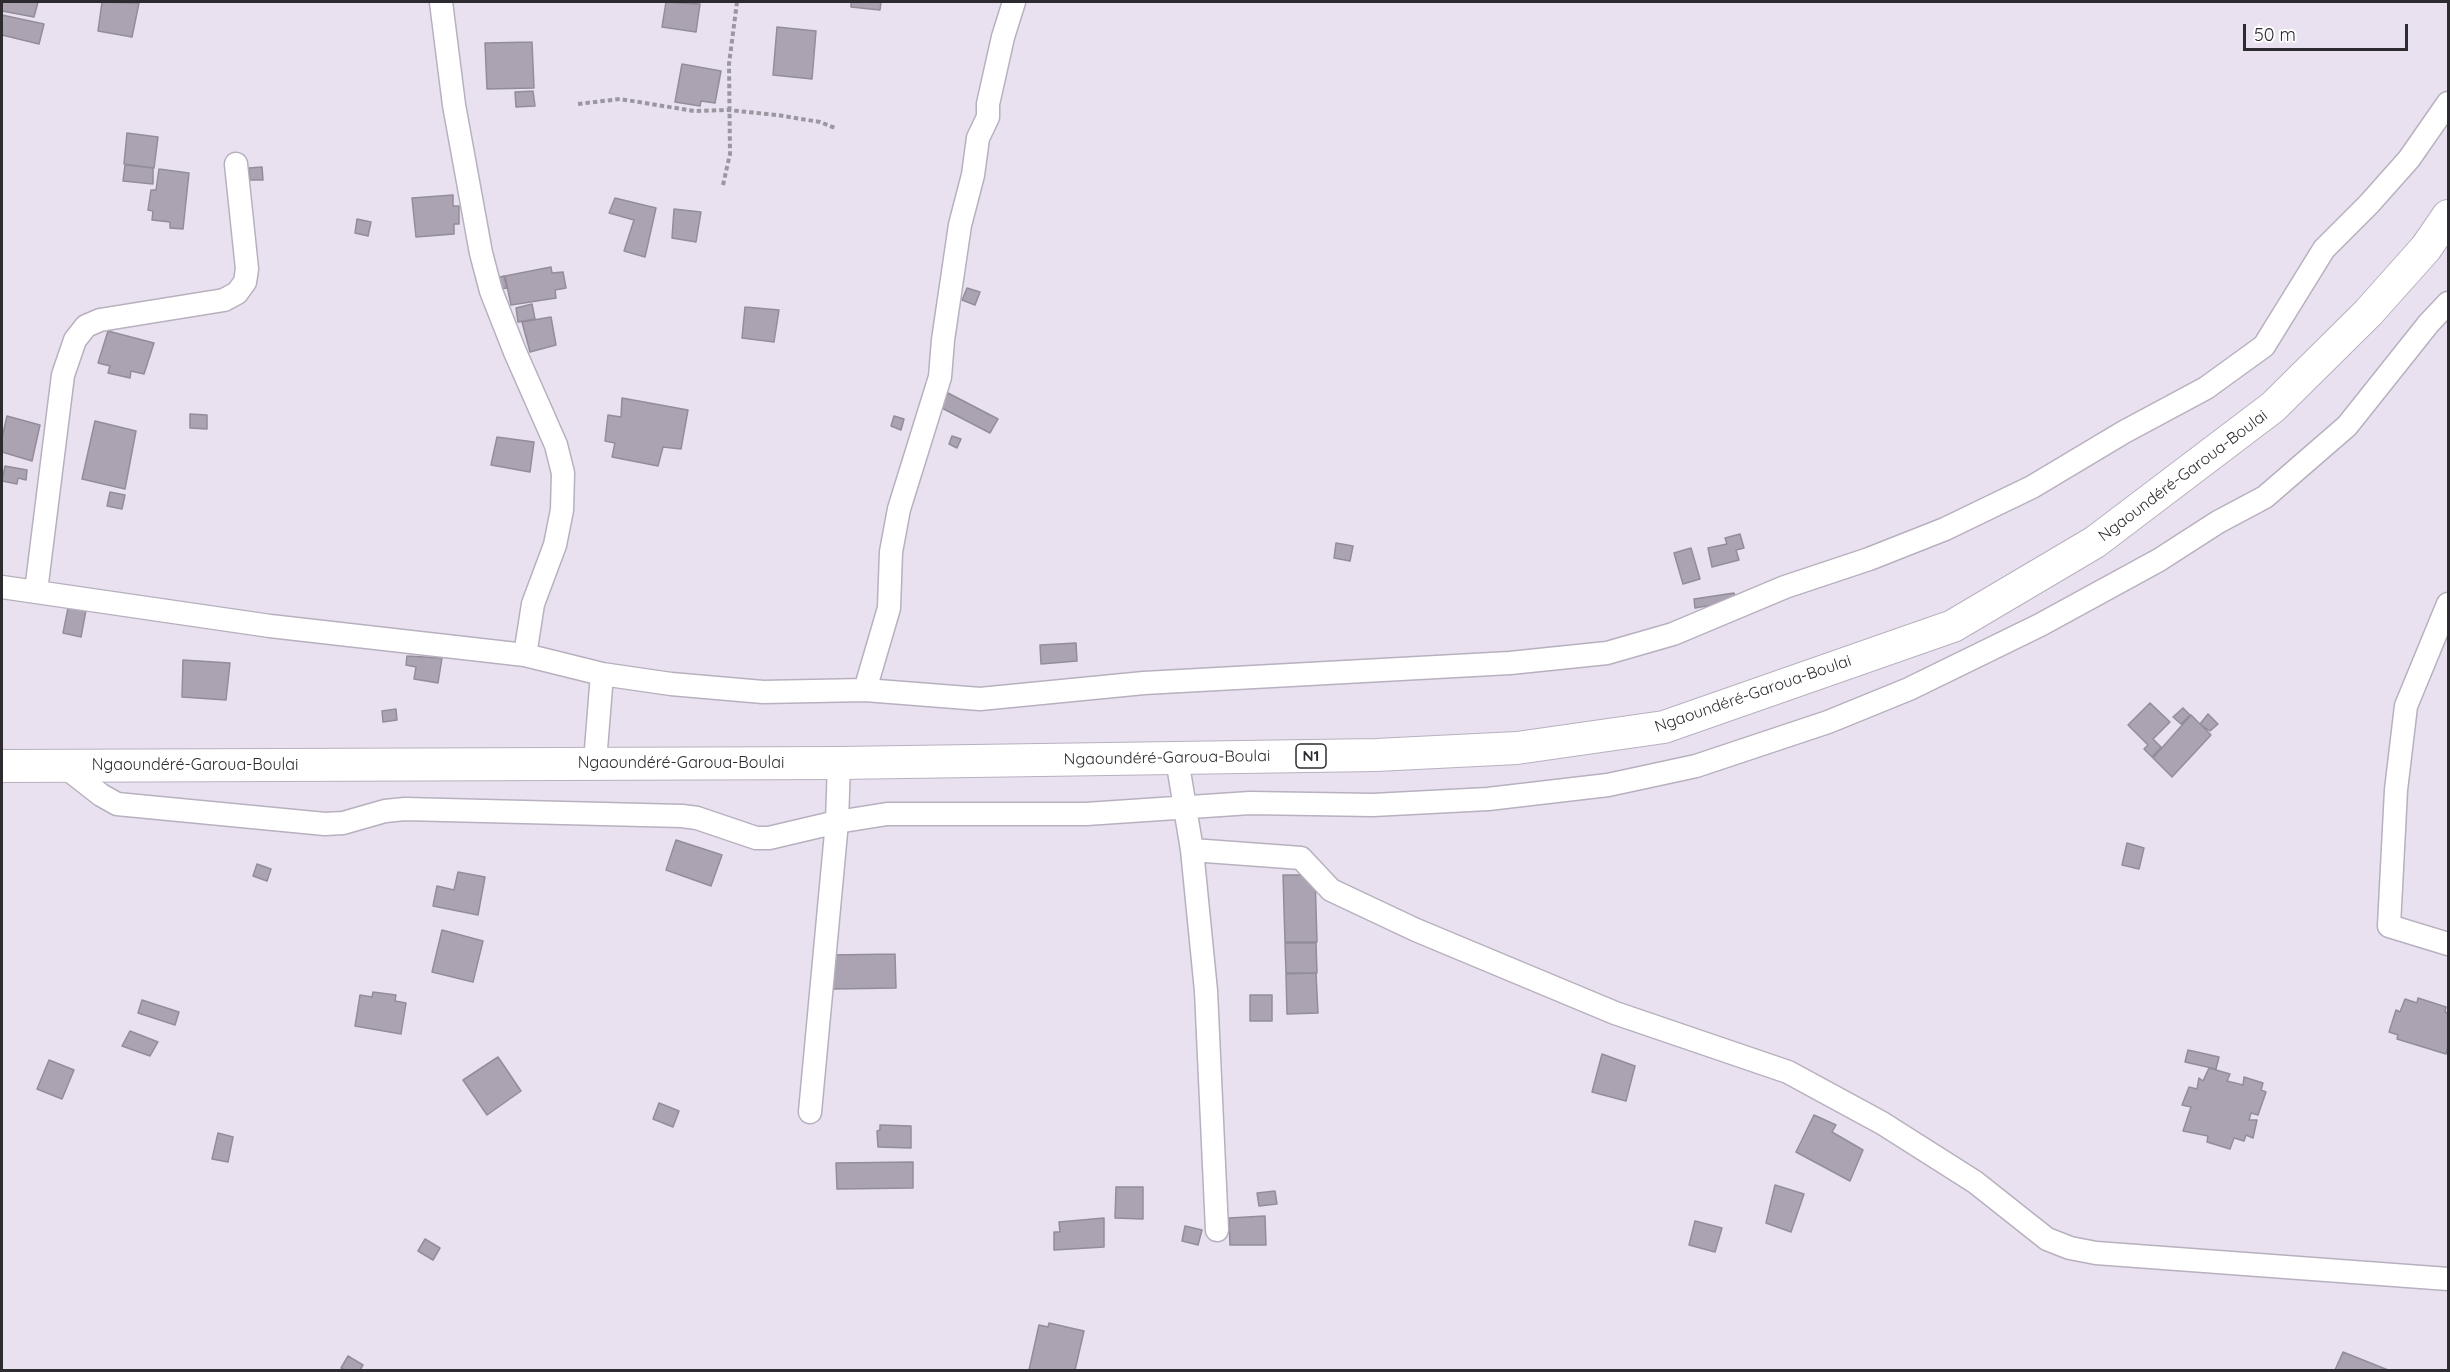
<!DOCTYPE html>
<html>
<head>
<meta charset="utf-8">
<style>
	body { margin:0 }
	#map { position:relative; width:2450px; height:1372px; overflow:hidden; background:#e9e1ef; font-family:Quicksand,sans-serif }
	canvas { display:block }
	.frame { position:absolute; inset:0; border:3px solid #2e2b30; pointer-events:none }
	.scale { position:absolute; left:2243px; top:24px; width:165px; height:27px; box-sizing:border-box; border:3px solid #2e2b30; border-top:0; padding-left:8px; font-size:18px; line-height:21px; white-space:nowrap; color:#2e2b30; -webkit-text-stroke:4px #fff; paint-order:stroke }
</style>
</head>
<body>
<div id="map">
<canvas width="2450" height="1372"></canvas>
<div class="frame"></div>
<div class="scale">50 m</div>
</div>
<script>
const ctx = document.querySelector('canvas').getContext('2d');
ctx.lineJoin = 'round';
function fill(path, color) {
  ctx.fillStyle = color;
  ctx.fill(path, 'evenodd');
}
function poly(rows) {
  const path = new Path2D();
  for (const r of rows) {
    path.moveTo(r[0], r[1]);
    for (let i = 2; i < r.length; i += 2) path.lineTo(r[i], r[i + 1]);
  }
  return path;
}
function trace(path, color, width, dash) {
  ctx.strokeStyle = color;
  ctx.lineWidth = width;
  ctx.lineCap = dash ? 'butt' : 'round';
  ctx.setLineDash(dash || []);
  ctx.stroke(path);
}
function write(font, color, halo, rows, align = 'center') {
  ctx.font = font + ' Quicksand,sans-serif';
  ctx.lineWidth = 5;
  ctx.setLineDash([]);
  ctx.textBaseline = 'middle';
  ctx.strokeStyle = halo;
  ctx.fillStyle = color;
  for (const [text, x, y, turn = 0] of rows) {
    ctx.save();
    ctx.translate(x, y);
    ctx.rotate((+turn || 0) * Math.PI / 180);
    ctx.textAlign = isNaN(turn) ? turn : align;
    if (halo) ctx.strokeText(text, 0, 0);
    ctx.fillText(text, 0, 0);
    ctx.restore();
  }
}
const building = poly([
	[2,2,38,2,34,17,2,11,2,2],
	[102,2,139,3,132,37,98,31,102,2],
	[666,2,700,4,696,32,662,27,666,2],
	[851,2,881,2,880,10,851,7,851,2],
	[2,15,44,24,39,44,2,35,2,15],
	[777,27,816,31,812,79,773,75,777,27],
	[532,42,534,88,487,89,485,43,532,42],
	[682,64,721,71,715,103,701,101,700,106,675,102,682,64],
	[533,91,535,106,516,107,515,92,533,91],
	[127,133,158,137,154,168,124,164,127,133],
	[125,165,153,168,153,184,123,181,125,165],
	[262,167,263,180,250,180,249,168,262,167],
	[159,169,189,173,183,229,170,228,170,222,152,220,153,211,148,210,151,190,156,190,159,169],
	[453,195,453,206,459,206,459,224,454,224,454,234,416,237,412,198,453,195],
	[615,198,656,208,645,257,624,251,634,220,609,213,615,198],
	[674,209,701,212,696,242,672,238,674,209],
	[357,219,371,222,368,236,355,233,357,219],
	[551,267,552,273,563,272,566,288,555,290,556,298,511,305,505,276,551,267],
	[504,276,507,288,500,289,497,278,504,276],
	[967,288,980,292,975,305,962,300,967,288],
	[532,304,535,319,518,322,516,308,532,304],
	[745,307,779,310,774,342,742,338,745,307],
	[551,317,556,345,530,352,522,322,551,317],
	[108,331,154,343,144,374,131,371,130,378,108,373,110,366,98,363,108,331],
	[948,393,998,419,990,433,940,407,948,393],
	[622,398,688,410,681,449,663,447,658,466,612,457,615,443,605,441,608,415,621,417,622,398],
	[190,414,207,415,207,429,190,428,190,414],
	[7,416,40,425,32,461,2,452,2,438,7,416],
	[894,416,904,419,901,430,891,426,894,416],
	[95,421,136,431,125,489,82,479,95,421],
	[952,436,961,439,957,448,949,444,952,436],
	[497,437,534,442,530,472,491,465,497,437],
	[5,466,27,470,26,480,18,478,17,484,2,481,5,466],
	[110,492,125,495,122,509,107,506,110,492],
	[1740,534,1744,548,1736,550,1739,560,1712,567,1708,548,1727,544,1725,538,1740,534],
	[1336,543,1353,546,1350,561,1334,558,1336,543],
	[1691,548,1700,579,1683,584,1674,553,1691,548],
	[1734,593,1736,601,1695,608,1694,599,1734,593],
	[68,608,86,610,81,637,63,633,68,608],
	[1076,643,1077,661,1041,664,1040,645,1076,643],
	[407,656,442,658,438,683,414,679,416,667,406,665,407,656],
	[183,660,230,663,226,700,182,697,183,660],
	[2150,703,2170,722,2153,739,2161,747,2152,757,2144,749,2148,745,2128,725,2150,703],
	[2183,708,2190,715,2181,724,2173,717,2183,708],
	[396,709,397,720,383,722,382,711,396,709],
	[2208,714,2218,724,2210,731,2200,724,2208,714],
	[2191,715,2211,735,2172,777,2153,758,2191,715],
	[676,840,722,855,711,886,666,870,676,840],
	[2127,843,2144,848,2139,869,2122,865,2127,843],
	[257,864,271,869,267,881,253,876,257,864],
	[458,872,485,877,478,915,433,906,437,886,454,890,458,872],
	[1283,875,1315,875,1317,942,1285,942,1283,875],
	[442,930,483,941,473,982,432,972,442,930],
	[1285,943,1316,943,1317,973,1286,973,1285,943],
	[895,954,896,988,832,989,831,955,895,954],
	[1316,973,1318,1013,1287,1014,1286,974,1316,973],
	[373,992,396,995,395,1001,406,1003,401,1034,355,1026,360,995,372,997,373,992],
	[1250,995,1272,995,1272,1021,1250,1021,1250,995],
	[2418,998,2446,1007,2445,1012,2448,1013,2448,1046,2446,1054,2397,1039,2398,1035,2389,1032,2396,1010,2400,1012,2405,999,2417,1003,2418,998],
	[142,1000,179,1012,175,1025,138,1013,142,1000],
	[130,1031,158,1042,150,1056,122,1046,130,1031],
	[2188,1050,2219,1057,2216,1069,2185,1062,2188,1050],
	[1602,1054,1635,1066,1626,1101,1592,1092,1602,1054],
	[498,1057,521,1091,487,1115,463,1080,498,1057],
	[49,1060,74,1070,62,1099,37,1089,49,1060],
	[2209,1068,2230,1074,2227,1081,2243,1085,2244,1077,2263,1083,2261,1090,2266,1092,2258,1115,2251,1113,2249,1120,2257,1120,2253,1138,2246,1135,2244,1141,2234,1138,2230,1149,2207,1142,2208,1136,2183,1131,2191,1107,2182,1105,2189,1087,2197,1089,2199,1078,2203,1081,2209,1068],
	[659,1103,679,1111,673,1127,653,1119,659,1103],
	[1814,1115,1836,1125,1832,1132,1863,1150,1850,1181,1796,1152,1814,1115],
	[880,1125,911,1126,911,1148,878,1147,877,1131,880,1130,880,1125],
	[218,1133,233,1137,228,1162,212,1159,218,1133],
	[913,1162,913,1188,837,1189,836,1163,913,1162],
	[1775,1185,1804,1194,1791,1232,1766,1223,1775,1185],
	[1116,1187,1143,1187,1143,1219,1115,1218,1116,1187],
	[1275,1191,1277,1204,1259,1206,1257,1193,1275,1191],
	[1265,1216,1266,1245,1230,1245,1229,1218,1265,1216],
	[1104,1218,1104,1247,1054,1250,1054,1232,1060,1232,1059,1222,1104,1218],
	[1695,1221,1722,1228,1715,1252,1689,1245,1695,1221],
	[1185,1226,1202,1230,1198,1245,1182,1241,1185,1226],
	[425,1239,440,1248,433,1260,418,1251,425,1239],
	[1049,1323,1084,1331,1075,1370,1029,1370,1039,1325,1048,1327,1049,1323],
	[2343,1352,2388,1370,2335,1370,2343,1352],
	[348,1356,363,1365,360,1370,346,1370,341,1368,348,1356]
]);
fill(building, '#aba3b1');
trace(building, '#938c99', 1.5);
const minor = poly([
	[441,2,454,105,481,253,491,291,515,352,556,445,563,473,562,510,555,545,533,604,525,655],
	[2,587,270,626,525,655,602,674,671,684,763,692,865,690,980,699,1144,683,1510,663,1607,653,1673,634,1785,587,1869,559,1945,529,2032,487,2124,432,2206,388,2264,346,2324,249,2369,204,2409,159,2448,103],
	[36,591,63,375,75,340,86,326,100,320,224,300,237,293,245,282,247,269,236,164],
	[2448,604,2406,706,2396,790,2389,926,2448,944],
	[865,690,889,608,891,552,899,509,940,377,943,340,960,225,973,175,978,138,988,117,988,104,1003,37,1014,2],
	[1177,759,1192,850,1301,858,1331,890,1416,930,1615,1013,1788,1072,1882,1123,1975,1182,2047,1239,2070,1248,2096,1253,2448,1279],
	[595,762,602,674],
	[64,766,101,795,117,804,325,824,343,823,385,811,405,809,682,816,697,818,756,838,769,838,837,822,887,814,1086,814,1250,803,1373,805,1488,799,1608,785,1696,766,1828,722,1909,689,2040,625,2159,560,2218,522,2265,497,2347,426,2429,323,2448,303],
	[1192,850,1206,991,1217,1230],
	[810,1112,837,822,839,763]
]);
const highway = poly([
	[2,766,839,763,1376,755,1517,748,1664,727,1953,626,2095,542,2273,407,2368,313,2426,248,2448,216]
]);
trace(minor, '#b8b0be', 25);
trace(highway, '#b8b0be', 34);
trace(poly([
	[578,104,620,99,694,111,728,110,777,115,820,122,835,128],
	[723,185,730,154,729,64,737,2]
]), '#9c96a0', 4, [4.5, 3]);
trace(minor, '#fff', 22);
trace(highway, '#fff', 32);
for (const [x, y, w] of [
	[1311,756,30]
]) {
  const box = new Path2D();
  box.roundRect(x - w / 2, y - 12, w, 24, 4.5);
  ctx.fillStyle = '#fff';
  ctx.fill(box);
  trace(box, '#2e2b30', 1.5);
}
write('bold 15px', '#2e2b30', null, [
	["N1",1311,756]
]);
write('16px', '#2e2b30', '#fff', [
	["Ngaoundéré-Garoua-Boulai",2183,476,-37],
	["Ngaoundéré-Garoua-Boulai",1753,694,-19],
	["Ngaoundéré-Garoua-Boulai",1167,758,-1],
	["Ngaoundéré-Garoua-Boulai",681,763],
	["Ngaoundéré-Garoua-Boulai",195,765]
]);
</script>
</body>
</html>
